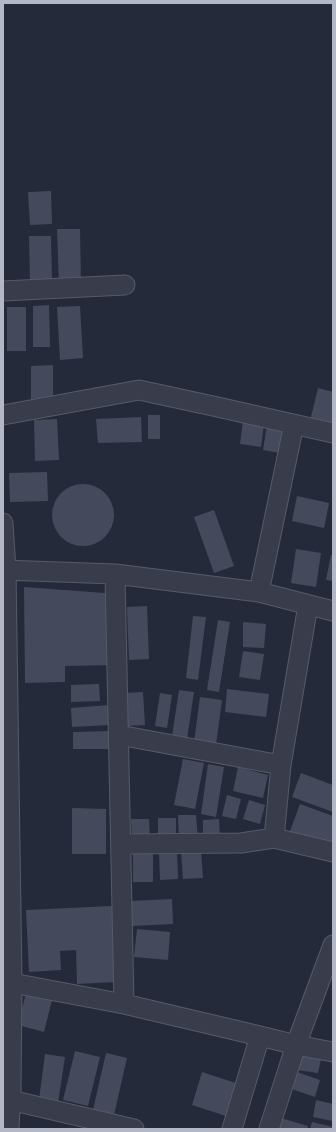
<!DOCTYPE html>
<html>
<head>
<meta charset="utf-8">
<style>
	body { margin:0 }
	#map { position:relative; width:336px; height:1132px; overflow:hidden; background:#252a3a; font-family:"Source Sans 3",sans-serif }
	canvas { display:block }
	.frame { position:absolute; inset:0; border:4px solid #b4b7c6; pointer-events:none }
</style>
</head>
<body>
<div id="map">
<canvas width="336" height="1132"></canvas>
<div class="frame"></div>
</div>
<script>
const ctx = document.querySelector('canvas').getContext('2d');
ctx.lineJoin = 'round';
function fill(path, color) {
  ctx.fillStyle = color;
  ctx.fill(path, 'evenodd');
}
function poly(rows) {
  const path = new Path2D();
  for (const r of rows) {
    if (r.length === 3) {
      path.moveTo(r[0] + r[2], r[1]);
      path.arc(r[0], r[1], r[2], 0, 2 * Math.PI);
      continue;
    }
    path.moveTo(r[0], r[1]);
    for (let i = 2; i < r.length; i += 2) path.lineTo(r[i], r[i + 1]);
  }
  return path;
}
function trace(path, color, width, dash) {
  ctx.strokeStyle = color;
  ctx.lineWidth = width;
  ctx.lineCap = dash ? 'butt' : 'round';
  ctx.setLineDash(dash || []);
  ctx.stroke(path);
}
fill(poly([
	[51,191,52,224,30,225,28,192],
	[57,229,80,229,81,284,59,285],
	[29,236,51,236,52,281,30,282],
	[49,305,50,347,33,347,33,306],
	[80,306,83,358,60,360,57,307],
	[7,307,26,307,26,351,7,351],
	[53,365,53,402,31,402,31,366],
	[318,388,333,392,333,426,310,421],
	[148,415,160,415,160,439,148,439],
	[141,417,142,442,98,443,96,419],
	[57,419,59,460,35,461,34,420],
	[243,421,264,424,261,447,240,444],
	[267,425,284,428,280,453,263,450],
	[47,472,48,501,10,502,9,473],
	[83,515,31],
	[297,496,329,503,324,528,292,521],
	[214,510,234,566,214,573,194,517],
	[296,549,321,553,316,587,291,583],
	[331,555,333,555,333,581,326,580],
	[24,587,105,593,110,649,110,665,65,666,65,682,25,683],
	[147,606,149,659,129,660,127,607],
	[193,616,206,617,198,680,186,678],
	[218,620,230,622,219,692,207,690],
	[243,622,266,624,264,648,243,647],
	[243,651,264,654,260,680,239,677],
	[99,684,100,701,71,702,71,685],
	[227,689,269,694,266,717,225,712],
	[179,690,194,692,187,739,172,736],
	[143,692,145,725,127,726,124,693],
	[160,693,172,695,167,728,155,726],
	[200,697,222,700,216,745,194,742],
	[109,705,110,725,72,727,71,708],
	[111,731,111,749,73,749,73,732],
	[183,759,204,763,195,809,174,805],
	[208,764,224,767,216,817,201,814],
	[238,767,268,775,263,798,233,791],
	[301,773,333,785,333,812,292,797],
	[227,795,241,799,236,819,222,816],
	[249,800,265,805,260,824,243,819],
	[300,804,333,816,333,850,289,834],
	[72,808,106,809,106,854,72,854],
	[178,815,196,815,198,839,179,840],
	[158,818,176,818,176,839,158,838],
	[131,819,149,819,150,840,132,841],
	[219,819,220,839,203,840,203,820],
	[133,849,153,849,153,882,133,882],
	[159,850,177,850,178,879,160,880],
	[201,850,203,878,183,879,181,851],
	[172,899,173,924,132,926,130,901],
	[112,906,116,982,77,984,76,950,60,951,61,970,29,972,26,910],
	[137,929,170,932,168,960,134,957],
	[26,993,52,1000,44,1032,18,1025],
	[75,1051,100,1057,88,1106,63,1100],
	[106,1053,127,1058,114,1115,93,1110],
	[45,1054,65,1057,58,1103,39,1100],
	[300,1055,321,1059,318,1073,297,1070],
	[294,1071,320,1080,315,1097,289,1088],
	[202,1072,242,1085,232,1118,192,1105],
	[316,1100,333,1104,333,1121,313,1117],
	[281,1118,308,1126,307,1129,278,1129],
	[312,1122,333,1127,333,1129,310,1129]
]), '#45495c');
const minor = poly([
	[3,291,125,285],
	[3,415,139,390,213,406,333,433],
	[3,523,6,570,12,983,124,1004,260,1036,296,1045,333,1052],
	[3,570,115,574,259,592,333,611],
	[115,574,124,1004],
	[259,592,294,424],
	[119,735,281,765],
	[274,838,281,765,308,605],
	[121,844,241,843,274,838,333,852],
	[10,1100,134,1129],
	[9,1129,11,1089,12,983],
	[232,1129,260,1036],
	[269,1129,296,1045,333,945]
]);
trace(minor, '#575a69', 21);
trace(minor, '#393c4b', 19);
</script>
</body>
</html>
